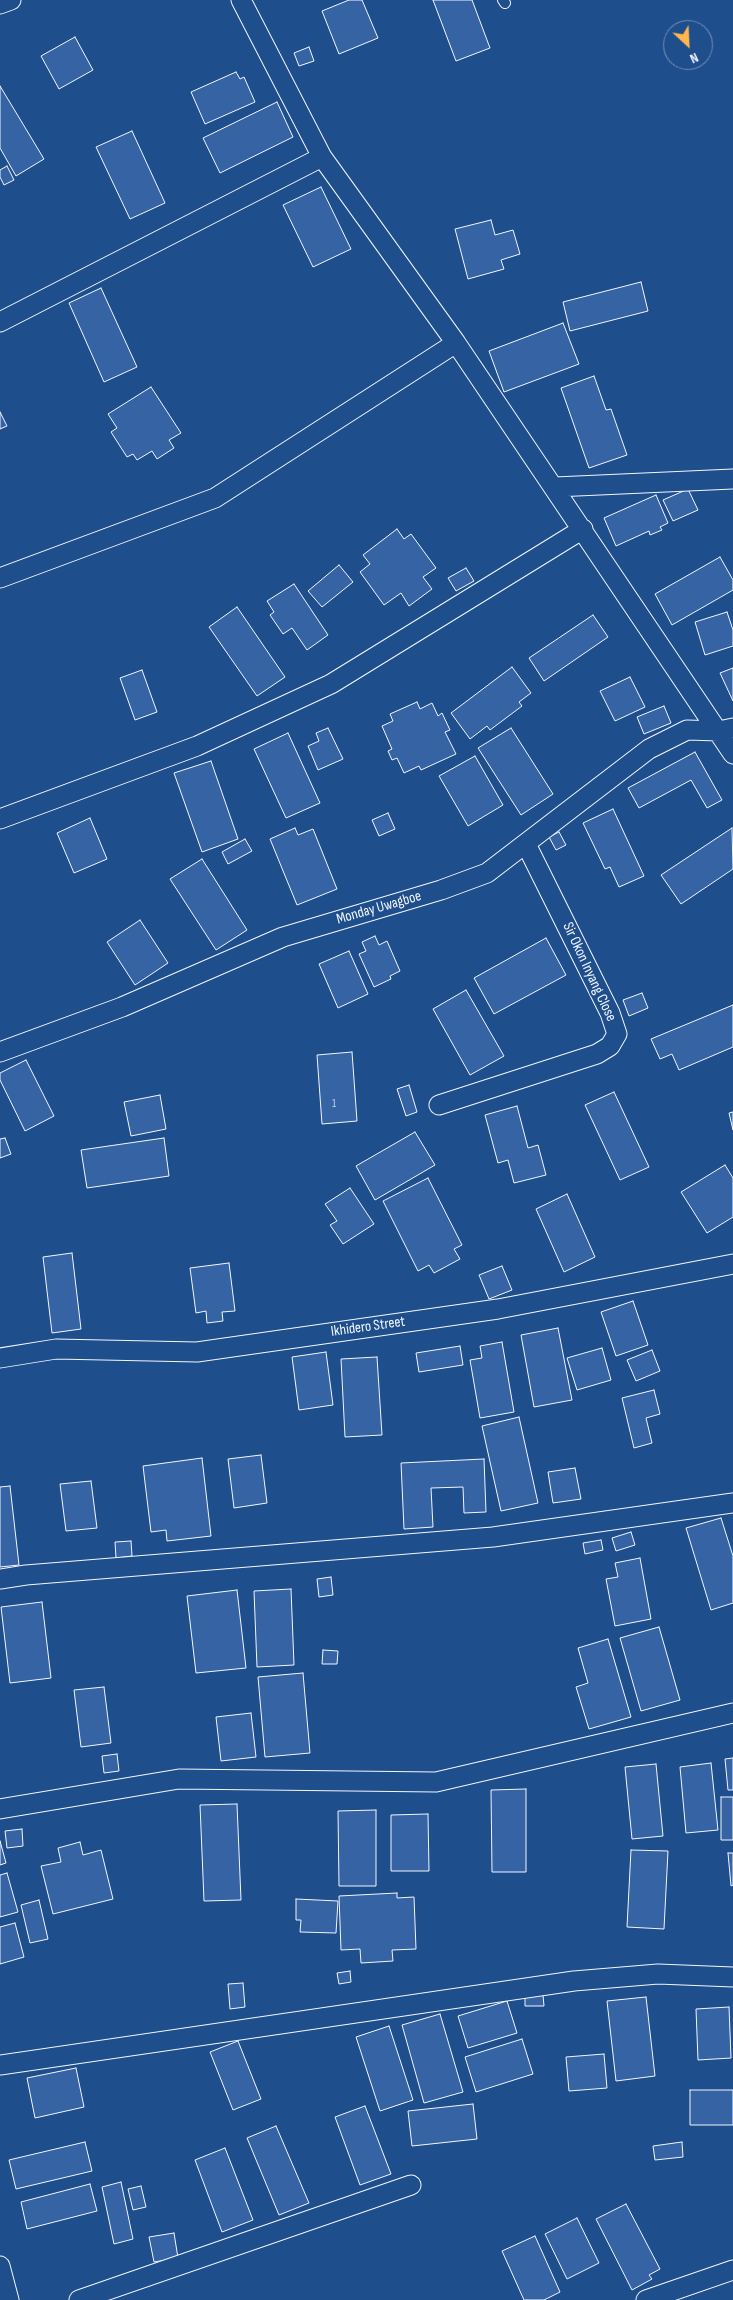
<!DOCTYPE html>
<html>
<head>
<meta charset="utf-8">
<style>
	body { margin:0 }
	#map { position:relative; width:733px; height:2300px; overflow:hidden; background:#1f4e8c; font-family:"Sofia Sans Condensed",sans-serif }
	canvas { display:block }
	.north { position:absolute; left:663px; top:20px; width:50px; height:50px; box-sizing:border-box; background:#1f4e8c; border:1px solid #7391ba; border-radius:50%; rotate:155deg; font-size:14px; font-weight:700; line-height:20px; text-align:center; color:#f2f6ff }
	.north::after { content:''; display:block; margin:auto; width:18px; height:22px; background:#ffb74d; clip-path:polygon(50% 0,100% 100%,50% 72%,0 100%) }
</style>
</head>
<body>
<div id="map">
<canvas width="733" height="2300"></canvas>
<div class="north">N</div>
</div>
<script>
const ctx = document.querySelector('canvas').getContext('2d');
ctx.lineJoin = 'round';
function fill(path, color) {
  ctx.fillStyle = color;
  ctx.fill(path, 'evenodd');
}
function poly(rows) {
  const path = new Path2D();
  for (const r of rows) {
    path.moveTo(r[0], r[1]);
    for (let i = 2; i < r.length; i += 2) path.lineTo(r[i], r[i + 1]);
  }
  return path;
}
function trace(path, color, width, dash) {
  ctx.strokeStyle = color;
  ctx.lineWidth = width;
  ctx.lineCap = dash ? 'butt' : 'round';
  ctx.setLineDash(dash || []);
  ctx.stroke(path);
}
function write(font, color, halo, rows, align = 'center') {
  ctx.font = font + ' "Sofia Sans Condensed",sans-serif';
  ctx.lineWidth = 4;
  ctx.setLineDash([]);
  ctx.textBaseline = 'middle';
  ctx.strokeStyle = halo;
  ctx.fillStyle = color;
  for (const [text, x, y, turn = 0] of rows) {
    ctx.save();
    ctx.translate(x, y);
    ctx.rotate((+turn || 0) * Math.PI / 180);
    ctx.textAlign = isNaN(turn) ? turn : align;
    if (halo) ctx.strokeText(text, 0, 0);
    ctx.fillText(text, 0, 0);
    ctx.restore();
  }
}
const building = poly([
	[349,0,362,0,378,38,339,54,322,11,349,0],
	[433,0,472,0,490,48,456,61,433,0],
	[75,37,93,70,59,89,41,56,75,37],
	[309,47,314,61,299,66,294,53,309,47],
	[236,72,240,79,244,77,255,102,205,124,191,92,236,72],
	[0,86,44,159,16,176,0,148,0,86],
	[277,102,293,137,220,173,203,138,277,102],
	[132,131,165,203,130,219,96,147,132,131],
	[7,166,14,180,4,185,0,177,0,170,7,166],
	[321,187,351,249,313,267,283,205,321,187],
	[491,220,495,235,513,230,520,254,501,260,504,269,468,279,455,229,491,220],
	[641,282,648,311,570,331,563,302,641,282],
	[101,288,137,367,104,382,69,303,101,288],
	[563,323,579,364,504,392,489,351,563,323],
	[594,376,606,410,611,409,627,455,589,468,561,388,594,376],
	[151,387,181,433,169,440,174,448,157,459,152,451,137,460,133,454,127,457,111,432,117,428,108,414,151,387],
	[0,412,7,426,0,429,0,412],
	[688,489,698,510,673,521,663,500,688,489],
	[656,495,668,523,660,527,662,530,650,535,649,531,616,546,604,518,656,495],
	[397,529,404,539,411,534,436,568,423,577,432,589,409,606,401,593,384,605,360,572,370,564,363,555,397,529],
	[720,557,733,580,733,590,672,625,655,594,720,557],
	[339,565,353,582,322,607,308,591,339,565],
	[466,568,474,581,456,591,448,578,466,568],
	[294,584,328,635,307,650,292,628,283,634,270,615,274,612,267,601,294,584],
	[237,607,285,677,257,696,209,627,237,607],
	[727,612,733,630,733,646,705,655,695,622,727,612],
	[593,615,608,637,544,681,529,658,593,615],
	[512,667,531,693,519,702,522,706,490,730,487,726,470,739,451,713,512,667],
	[733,668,733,701,720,673,733,668],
	[142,670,157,712,135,720,120,678,142,670],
	[630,677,645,707,615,721,600,691,630,677],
	[417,702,420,709,432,703,438,716,442,713,450,730,445,732,456,754,421,770,419,766,404,773,397,758,392,760,388,751,392,749,382,726,393,721,390,714,417,702],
	[664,706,671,723,644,734,637,717,664,706],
	[328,728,343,759,318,770,308,746,319,741,316,733,328,728],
	[511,728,553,794,521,815,478,748,511,728],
	[288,733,320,803,286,818,254,749,288,733],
	[695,752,722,800,707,808,691,780,639,808,628,788,695,752],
	[475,756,503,805,468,826,439,776,475,756],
	[211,761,238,839,202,852,174,773,211,761],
	[613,809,644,876,619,887,610,867,605,869,583,823,613,809],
	[388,813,395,829,379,836,372,820,388,813],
	[90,818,107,859,74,873,57,833,90,818],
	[295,828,298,835,313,829,337,889,297,905,270,839,295,828],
	[732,828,733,869,681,904,661,875,732,828],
	[559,832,566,845,556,850,549,837,559,832],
	[245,839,252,851,228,864,222,852,245,839],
	[202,859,247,930,216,950,170,879,202,859],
	[140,920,168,963,135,985,107,942,140,920],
	[375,936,379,945,387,941,400,971,390,976,391,979,374,987,359,954,366,951,362,942,375,936],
	[546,938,566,975,494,1014,474,978,546,938],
	[349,951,368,994,338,1008,319,964,349,951],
	[466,990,504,1056,470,1075,433,1009,466,990],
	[642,993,648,1008,629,1016,623,1000,642,993],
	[733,1005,733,1047,679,1070,672,1054,660,1059,651,1039,733,1005],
	[352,1052,357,1121,322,1124,317,1055,352,1052],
	[26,1060,54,1116,25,1131,0,1080,0,1073,26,1060],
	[409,1085,417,1112,406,1116,397,1089,409,1085],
	[614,1092,649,1167,620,1180,585,1105,614,1092],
	[160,1095,166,1129,131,1136,124,1102,160,1095],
	[517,1106,528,1148,538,1145,546,1175,514,1183,508,1160,498,1163,485,1115,517,1106],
	[733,1112,733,1130,729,1113,733,1112],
	[415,1132,435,1165,375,1200,356,1166,415,1132],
	[5,1138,11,1154,0,1158,0,1139,5,1138],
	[164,1138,169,1176,87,1188,81,1150,164,1138],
	[725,1165,733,1178,733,1217,707,1233,681,1192,725,1165],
	[428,1178,462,1245,454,1249,460,1259,434,1273,429,1265,418,1271,383,1201,428,1178],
	[350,1188,374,1224,343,1244,330,1225,337,1221,325,1204,350,1188],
	[567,1194,595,1257,564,1272,536,1209,567,1194],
	[72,1253,81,1329,52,1333,43,1257,72,1253],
	[229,1263,235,1311,222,1312,223,1321,207,1323,206,1311,196,1313,190,1268,229,1263],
	[502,1266,512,1290,489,1299,479,1275,502,1266],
	[633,1301,648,1345,616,1356,601,1312,633,1301],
	[558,1328,572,1400,534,1407,521,1335,558,1328],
	[502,1342,514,1412,480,1418,470,1360,482,1358,480,1346,502,1342],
	[460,1346,463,1365,419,1372,416,1353,460,1346],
	[602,1348,611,1380,577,1390,567,1358,602,1348],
	[652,1350,660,1371,636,1381,627,1360,652,1350],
	[326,1352,333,1405,299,1410,292,1357,326,1352],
	[377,1357,382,1435,345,1437,341,1359,377,1357],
	[654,1390,660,1414,646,1418,652,1443,634,1448,622,1398,654,1390],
	[519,1417,538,1503,501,1511,482,1426,519,1417],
	[261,1455,267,1503,234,1508,228,1459,261,1455],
	[202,1458,211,1536,167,1541,166,1530,151,1532,143,1466,202,1458],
	[484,1459,486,1512,464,1513,463,1487,431,1488,433,1527,404,1529,401,1463,484,1459],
	[575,1468,581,1499,553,1503,548,1472,575,1468],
	[91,1481,97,1528,66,1531,60,1484,91,1481],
	[10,1486,19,1565,0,1567,0,1487,10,1486],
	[721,1518,733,1556,733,1603,711,1610,686,1528,721,1518],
	[631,1532,635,1545,616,1551,612,1538,631,1532],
	[601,1540,603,1550,585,1554,583,1543,601,1540],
	[131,1541,132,1556,116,1558,115,1542,131,1541],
	[640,1558,651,1619,615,1626,606,1579,618,1577,615,1563,640,1558],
	[331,1577,333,1595,319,1597,317,1579,331,1577],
	[291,1589,294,1665,257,1667,254,1591,291,1589],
	[237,1590,246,1668,196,1673,187,1596,237,1590],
	[42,1602,51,1678,10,1683,1,1607,42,1602],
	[659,1627,680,1700,641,1711,620,1638,659,1627],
	[608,1639,631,1717,589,1729,576,1687,588,1683,578,1648,608,1639],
	[323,1650,338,1651,337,1664,322,1664,323,1650],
	[303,1673,310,1753,265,1757,258,1677,303,1673],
	[104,1687,111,1743,81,1747,74,1690,104,1687],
	[251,1713,256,1757,221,1761,216,1717,251,1713],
	[117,1754,119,1771,104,1773,102,1756,117,1754],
	[733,1758,733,1790,728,1790,725,1759,733,1758],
	[711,1763,718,1830,686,1833,680,1767,711,1763],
	[656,1764,663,1836,632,1839,625,1767,656,1764],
	[526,1789,526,1872,492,1872,491,1790,526,1789],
	[721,1797,733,1797,733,1840,721,1840,721,1797],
	[237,1804,241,1900,204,1901,200,1805,237,1804],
	[376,1810,376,1886,339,1886,338,1811,376,1810],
	[428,1814,429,1871,391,1871,391,1815,428,1814],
	[22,1829,23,1846,7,1848,5,1831,22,1829],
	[0,1841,6,1863,0,1865,0,1841],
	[80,1842,83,1855,101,1850,113,1899,53,1914,41,1866,61,1862,58,1848,80,1842],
	[631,1850,668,1851,664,1929,627,1927,631,1850],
	[728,1853,733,1853,733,1885,731,1886,728,1853],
	[7,1873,18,1912,0,1917,0,1875,7,1873],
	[397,1893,397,1898,414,1897,416,1949,392,1950,393,1961,361,1963,360,1949,341,1950,339,1896,397,1893],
	[296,1899,338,1901,336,1933,300,1932,301,1920,296,1920,296,1899],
	[39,1900,48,1939,30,1943,21,1905,39,1900],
	[15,1923,24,1957,0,1964,0,1927,15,1923],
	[350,1971,351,1982,339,1984,337,1973,350,1971],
	[243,1983,245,2007,230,2009,228,1984,243,1983],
	[543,1995,544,2006,525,2006,525,1996,543,1995],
	[646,1997,655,2076,616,2081,607,2001,646,1997],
	[507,2001,517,2033,468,2048,458,2016,507,2001],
	[729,2007,731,2058,698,2060,696,2009,729,2007],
	[440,2014,463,2092,424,2103,402,2025,440,2014],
	[389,2026,413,2100,380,2111,356,2037,389,2026],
	[522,2039,533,2074,476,2092,465,2057,522,2039],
	[238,2041,261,2099,233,2110,210,2052,238,2041],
	[604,2054,607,2088,569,2091,566,2057,604,2054],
	[76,2068,84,2107,35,2118,27,2078,76,2068],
	[690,2090,733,2090,733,2125,690,2125,690,2090],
	[473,2104,477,2139,412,2146,408,2111,473,2104],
	[365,2106,391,2174,360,2185,335,2117,365,2106],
	[276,2126,309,2203,279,2215,247,2138,276,2126],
	[85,2142,92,2171,16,2189,9,2160,85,2142],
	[682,2142,683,2157,655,2160,653,2146,682,2142],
	[225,2148,253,2220,222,2232,195,2160,225,2148],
	[121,2182,133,2239,114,2244,102,2187,121,2182],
	[90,2184,97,2211,27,2229,21,2202,90,2184],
	[141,2186,146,2207,133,2210,128,2189,141,2186],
	[626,2204,660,2269,649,2275,652,2279,632,2290,596,2219,626,2204],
	[577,2218,599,2263,567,2279,545,2234,577,2218],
	[174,2233,178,2258,154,2262,149,2237,174,2233],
	[535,2236,560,2292,544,2300,524,2300,502,2251,535,2236]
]);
fill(building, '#3563a3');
trace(building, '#f2f6ff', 1);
const lane = poly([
	[503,0,505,3]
]);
const street = poly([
	[241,0,322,157,456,343,733,754],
	[0,4,11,0],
	[0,322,322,157],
	[555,487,733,479],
	[0,578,215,498,456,343],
	[0,819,197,746,331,684,583,529],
	[0,1052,122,1007,283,937,441,890,487,873,649,749,687,730,719,731,733,728],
	[439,1105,597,1054,610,1046,617,1034,610,1013,526,844],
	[0,1358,56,1349,197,1352,498,1309,733,1264],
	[0,1579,26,1575,493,1537,733,1503],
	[0,1809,179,1779,436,1782,733,1713],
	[0,2065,574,1981,658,1974,733,1977],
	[0,2266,9,2300],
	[79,2300,411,2185],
	[646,2300,733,2270]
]);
trace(lane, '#f2f6ff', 12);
trace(street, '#f2f6ff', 21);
trace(lane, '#1f4e8c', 10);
trace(street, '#1f4e8c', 19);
write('12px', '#c3d1e8', null, [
	["1",334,1104]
]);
write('15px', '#f2f6ff', '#1f4e8c', [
	["Monday Uwagboe",379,908,-16],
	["Sir Okon Inyang Close",589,972,65],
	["Ikhidero Street",368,1327,-8]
]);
</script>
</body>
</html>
